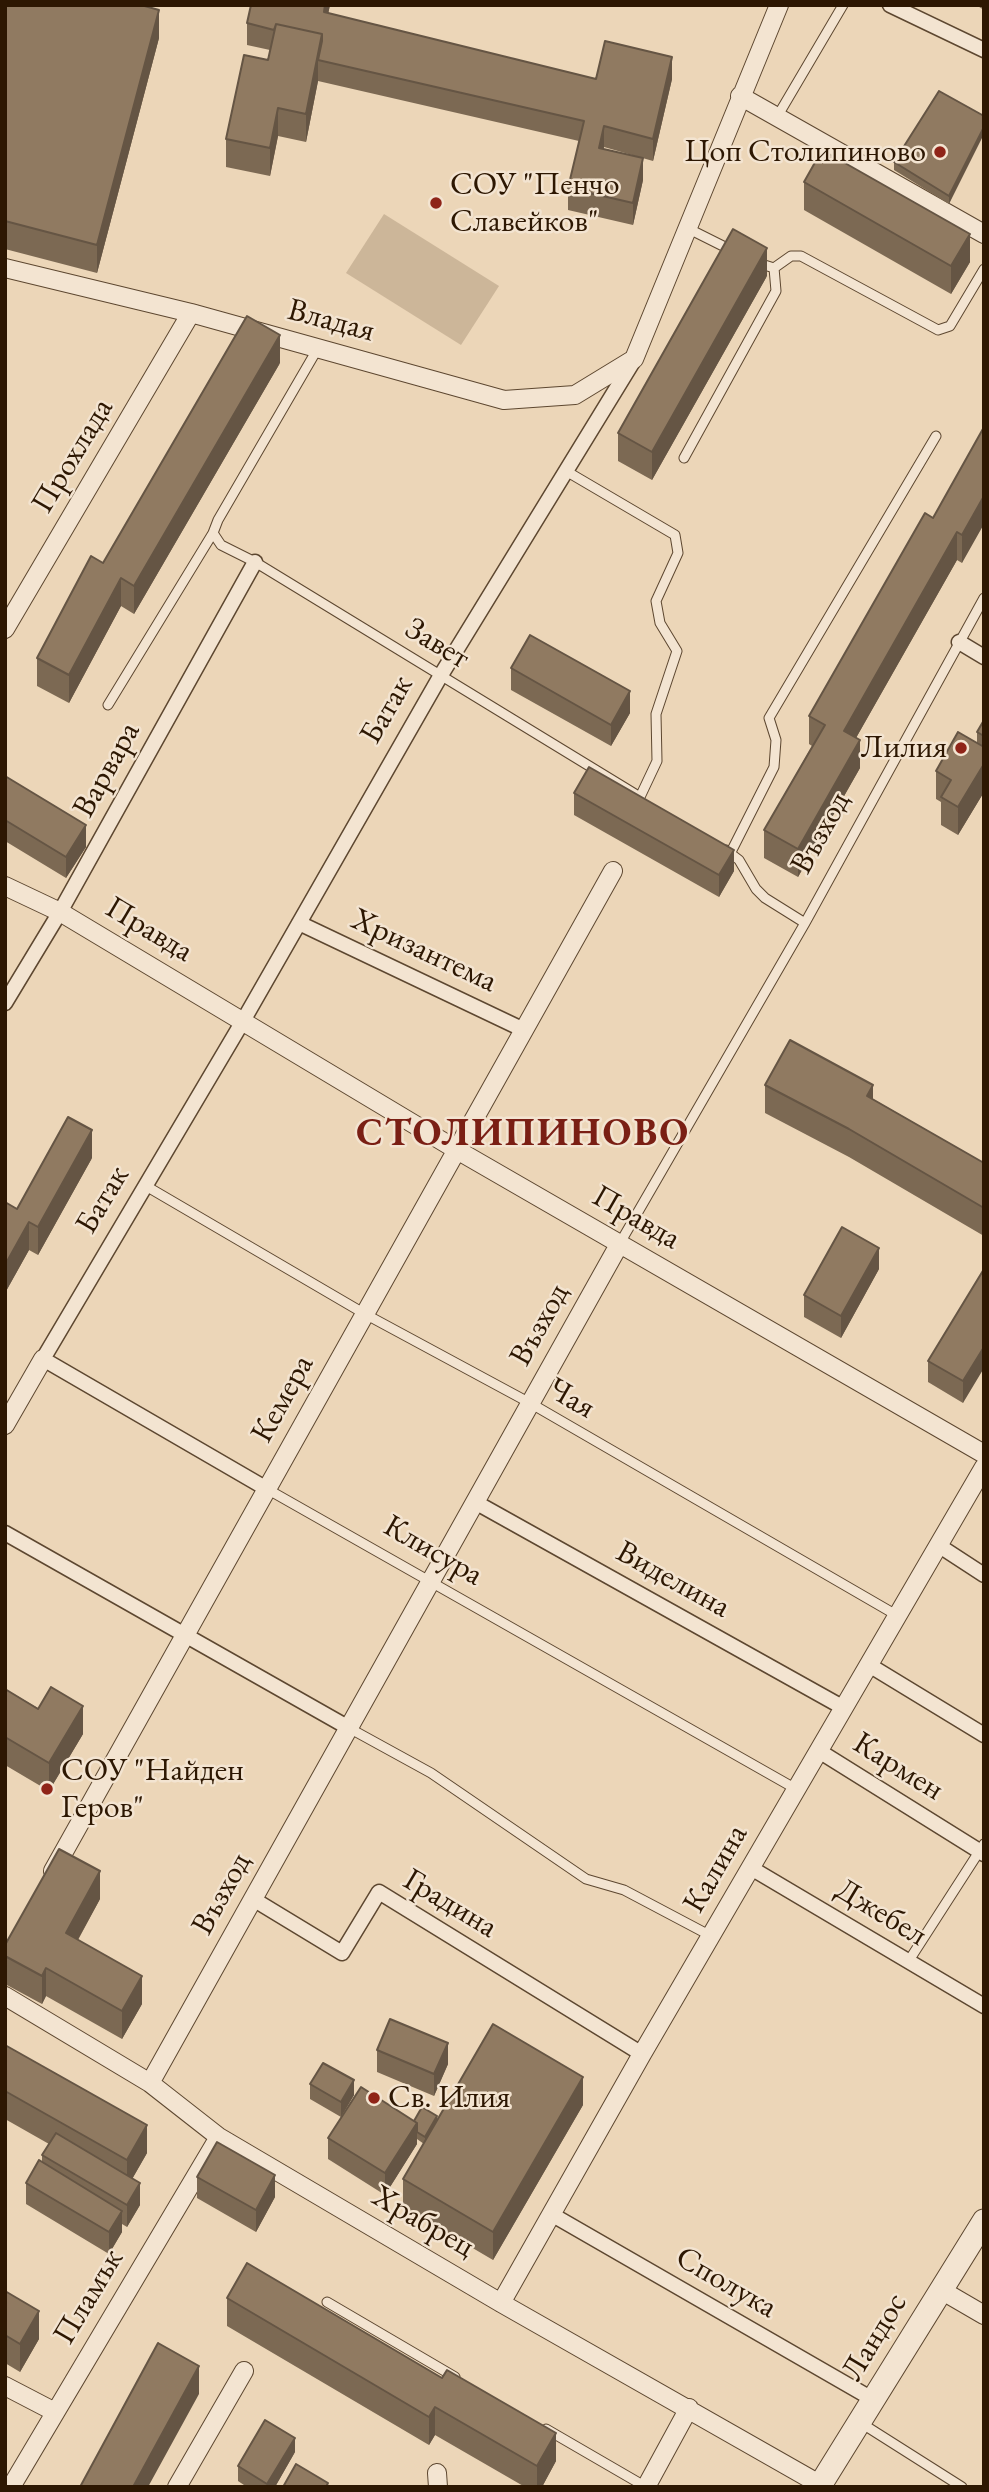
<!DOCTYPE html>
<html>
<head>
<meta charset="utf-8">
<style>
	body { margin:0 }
	#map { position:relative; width:989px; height:2492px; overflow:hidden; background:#ecd6b8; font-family:"EB Garamond",serif }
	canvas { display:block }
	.frame { position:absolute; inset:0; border:7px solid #2d1702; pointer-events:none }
</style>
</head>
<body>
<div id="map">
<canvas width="989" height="2492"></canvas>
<div class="frame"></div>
</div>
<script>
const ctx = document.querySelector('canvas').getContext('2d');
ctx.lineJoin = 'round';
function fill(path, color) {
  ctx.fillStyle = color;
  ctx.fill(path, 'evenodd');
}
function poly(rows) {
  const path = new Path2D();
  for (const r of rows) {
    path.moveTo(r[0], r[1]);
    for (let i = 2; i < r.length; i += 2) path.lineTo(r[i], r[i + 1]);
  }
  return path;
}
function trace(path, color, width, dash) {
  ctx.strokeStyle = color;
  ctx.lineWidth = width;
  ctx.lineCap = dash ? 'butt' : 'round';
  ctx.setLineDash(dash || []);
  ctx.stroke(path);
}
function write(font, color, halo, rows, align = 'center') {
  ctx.font = font + ' "EB Garamond",serif';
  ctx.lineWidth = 5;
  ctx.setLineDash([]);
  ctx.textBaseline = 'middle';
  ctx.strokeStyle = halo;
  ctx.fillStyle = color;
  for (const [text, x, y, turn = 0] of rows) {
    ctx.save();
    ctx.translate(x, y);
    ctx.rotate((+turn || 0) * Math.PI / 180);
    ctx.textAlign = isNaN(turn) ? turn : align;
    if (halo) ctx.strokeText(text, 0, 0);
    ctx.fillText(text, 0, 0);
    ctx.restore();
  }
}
fill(poly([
	[384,214,499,286,461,345,346,273]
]), '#ccb699');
const service = poly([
	[777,117,843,5],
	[687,228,733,251],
	[758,263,774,268,791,256,801,256,938,330,950,326,984,269],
	[318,348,218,520,213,533,221,545,255,562,640,797],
	[684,458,776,291,774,268],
	[566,471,675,535,678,553,656,601,660,623,677,651,656,714,657,761,640,797],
	[108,705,213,533],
	[726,850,739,860,756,889,765,898,805,923],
	[731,852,774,767,776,740,769,718,936,436],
	[146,1186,365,1314,530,1403,898,1616],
	[620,1243,805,923,984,598],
	[267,1489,796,1789],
	[349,1728,431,1773,586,1879,624,1890,711,1936],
	[908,1962,984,1844],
	[327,2302,455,2377],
	[861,2423,962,2487],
	[546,2429,646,2487]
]);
const pedestrian = poly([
	[890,5,984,50],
	[959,642,984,657],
	[299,923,524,1030],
	[5,1003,60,912,255,562],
	[267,1489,43,1359,243,1021,441,675,634,360],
	[475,1502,844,1708],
	[5,1533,349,1728],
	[938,1545,984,1575],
	[869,1665,984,1735],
	[819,1751,984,1854],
	[751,1868,984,2006],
	[253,1899,342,1953,379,1892,642,2054],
	[551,2214,874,2400]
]);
const minor = poly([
	[740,96,984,234],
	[5,268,191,313,504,400,575,395,634,359,779,5],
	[5,629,191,313],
	[5,886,60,912,457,1150,984,1454],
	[5,1425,43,1359],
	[53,1871,613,871],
	[5,1996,150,2083,219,2137,501,2303,821,2485],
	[150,2083,620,1243],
	[941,2290,984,2315],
	[501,2303,642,2054,984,1467],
	[5,2386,55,2412],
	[437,2473,438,2487],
	[11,2487,219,2137],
	[177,2487,244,2371],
	[646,2487,689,2408]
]);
const tertiary = poly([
	[819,2487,984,2221]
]);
trace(service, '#5d4730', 11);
trace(pedestrian, '#5d4730', 17);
trace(minor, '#5d4730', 20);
trace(tertiary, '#5d4730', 25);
trace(service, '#f3e4d1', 9);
trace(pedestrian, '#f3e4d1', 14);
trace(minor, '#f3e4d1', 18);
trace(tertiary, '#f3e4d1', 23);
fill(poly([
	[5,5,159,38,97,273,5,249],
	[251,5,330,5,328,13,596,79,672,79,653,161,604,147,603,149,643,180,633,225,568,210,568,188,579,141,318,81,306,142,278,136,270,176,226,167,226,139,268,60,270,50,247,45,247,23],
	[976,5,984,5,984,10],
	[984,116,949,204,894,170,894,162],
	[804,182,970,262,951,294,804,210],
	[767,276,652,480,618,461,618,433],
	[280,363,134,614,121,606,69,703,37,686,37,658,103,563],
	[984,427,962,563,957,560,856,738,860,768,798,877,764,858,764,830,812,746,809,744,809,716,933,518],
	[511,668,630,713,611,746,511,690],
	[984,720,984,792,958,835,941,825,941,802,936,799,936,771,977,743,977,732],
	[5,776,86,847,66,878,5,841],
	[574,793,734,871,719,897,574,815],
	[765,1085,873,1099,984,1163,984,1236,849,1157,765,1113],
	[92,1158,38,1255,29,1250,5,1293,5,1202,17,1209],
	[879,1269,841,1338,804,1317,804,1295],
	[984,1269,963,1403,928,1382,928,1361],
	[5,1689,83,1734,49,1791,5,1765],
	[100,1899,78,1940,142,2004,122,2039,46,1996,42,2004,5,1984,5,1945],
	[5,2045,147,2153,132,2179,140,2205,127,2227,122,2224,122,2232,109,2254,26,2204,26,2183,42,2162,42,2155,49,2144,5,2119],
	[377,2050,448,2064,434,2096,377,2072],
	[310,2084,354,2095,341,2117,310,2099],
	[583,2105,493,2260,403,2207,403,2179,424,2144,417,2139,417,2144,385,2195,328,2159,328,2138,414,2121,437,2120],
	[197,2177,275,2197,256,2232,197,2198],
	[5,2291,39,2339,20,2372,5,2363],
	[227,2298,556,2461,542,2487,525,2487,435,2435,429,2445,227,2326],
	[295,2452,275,2487,247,2487,238,2481,238,2466]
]), '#7c6953');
fill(poly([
	[325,5,330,5,324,34,324,12],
	[159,10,159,38,97,273,97,245],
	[322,34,322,61,318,60,318,81,306,142,306,114],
	[672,57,672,79,653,161,653,139],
	[278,108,278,136,270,176,270,148],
	[604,126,604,147,599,169,599,148],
	[984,127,984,134,949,204,949,196],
	[643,158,643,180,633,225,633,203],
	[970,234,970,262,951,294,951,266],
	[767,248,767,276,652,480,652,452],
	[280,335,280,363,134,614,134,586],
	[984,496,984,524,962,563,962,535],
	[957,532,957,560,844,759,844,731],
	[121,578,121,606,69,703,69,675],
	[630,691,630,713,611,746,611,725],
	[860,740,860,768,798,877,798,849],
	[984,764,984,792,958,835,958,807],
	[86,825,86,847,66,878,66,857],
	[734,850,734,871,719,897,719,875],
	[873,1085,873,1113,867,1096],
	[92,1130,92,1158,38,1255,38,1227],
	[29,1222,29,1250,5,1293,5,1265],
	[879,1248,879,1269,841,1338,841,1316],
	[984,1347,984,1368,963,1403,963,1381],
	[83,1706,83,1734,49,1791,49,1763],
	[100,1871,100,1899,66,1961,66,1933],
	[46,1968,46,1996,42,2004,42,1976],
	[142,1976,142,2004,122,2039,122,2011],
	[448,2043,448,2064,434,2096,434,2074],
	[583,2077,583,2105,493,2260,493,2232],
	[354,2080,354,2095,341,2117,341,2102],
	[437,2116,437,2124,425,2144,425,2137],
	[417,2123,417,2144,385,2195,385,2173],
	[147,2125,147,2153,127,2188,127,2160],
	[275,2175,275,2197,256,2232,256,2210],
	[140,2183,140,2205,127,2227,127,2205],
	[122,2211,122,2232,109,2254,109,2232],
	[39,2311,39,2339,20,2372,20,2344],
	[199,2366,199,2394,148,2487,133,2487],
	[435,2407,435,2435,429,2445,429,2417],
	[556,2433,556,2461,542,2487,537,2487,537,2466],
	[295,2438,295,2452,275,2487,267,2487,267,2484]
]), '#655544');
const building = poly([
	[5,5,141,5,159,10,97,245,5,221,5,5],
	[251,5,325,5,324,12,596,79,605,41,672,57,653,139,604,126,599,148,643,158,633,203,568,188,584,121,318,60,322,41,322,34,276,24,274,30,247,23,251,5],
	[276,24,322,34,306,114,278,108,270,148,226,139,244,55,268,60,276,24],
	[939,91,984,116,984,127,949,196,894,162,939,91],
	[822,150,970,234,951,266,804,182,822,150],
	[733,229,767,248,652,452,618,433,733,229],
	[247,316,280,335,134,586,121,578,69,675,37,658,91,556,103,563,247,316],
	[984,427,984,496,962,535,957,532,844,731,860,740,798,849,764,830,825,725,809,716,925,513,933,518,984,427],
	[530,635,630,691,611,725,511,668,530,635],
	[984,720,984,736,977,732,984,720],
	[958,732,984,747,984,764,958,807,941,797,951,780,936,771,958,732],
	[589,767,734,850,719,875,574,793,589,767],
	[5,776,86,825,66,857,5,820,5,776],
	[790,1040,873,1085,867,1096,984,1163,984,1208,849,1129,765,1085,790,1040],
	[68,1117,92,1130,38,1227,29,1222,5,1265,5,1202,17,1209,68,1117],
	[842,1227,879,1248,841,1316,804,1295,842,1227],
	[984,1269,984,1347,963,1381,928,1361,984,1269],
	[51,1687,83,1706,49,1763,5,1737,5,1689,38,1709,51,1687],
	[59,1849,100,1871,66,1933,142,1976,122,2011,46,1968,42,1976,5,1956,5,1945,59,1849],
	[390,2019,448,2043,434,2074,377,2050,390,2019],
	[493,2024,583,2077,493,2232,403,2179,493,2024],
	[5,2045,147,2125,127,2160,5,2091,5,2045],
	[323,2063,354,2080,341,2102,310,2084,323,2063],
	[361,2087,417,2123,385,2173,328,2138,361,2087],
	[422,2107,437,2116,425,2137,417,2132,417,2123,414,2121,422,2107],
	[56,2133,140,2183,127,2205,42,2155,56,2133],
	[217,2142,275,2175,256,2210,197,2177,217,2142],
	[39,2160,122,2211,109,2232,26,2183,39,2160],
	[247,2263,442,2378,447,2370,556,2433,537,2466,435,2407,429,2417,227,2298,247,2263],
	[5,2291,39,2311,20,2344,5,2335,5,2291],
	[158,2343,199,2366,133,2487,80,2487,158,2343],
	[265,2420,295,2438,267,2484,238,2466,265,2420],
	[296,2464,328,2483,326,2487,283,2487,296,2464]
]);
fill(building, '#907a61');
trace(building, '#655544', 2);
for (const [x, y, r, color] of [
	[940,152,7,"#8f2418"],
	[436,203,7,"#8f2418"],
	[961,748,7,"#8f2418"],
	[47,1789,7,"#8f2418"],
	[374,2098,7,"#8f2418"]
]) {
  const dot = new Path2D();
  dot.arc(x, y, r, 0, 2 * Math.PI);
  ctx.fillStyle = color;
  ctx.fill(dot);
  trace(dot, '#f3e4d1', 2.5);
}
write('32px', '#2d1702', '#f3e4d1', [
	["Цоп Столипиново",926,152,"right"],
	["СОУ \"Пенчо",450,185],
	["Славейков\"",450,222],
	["Лилия",947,748,"right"],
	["СОУ \"Найден",61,1771],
	["Геров\"",61,1808],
	["Св. Илия",388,2098]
], 'left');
write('32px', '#2d1702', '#f3e4d1', [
	["Владая",331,321,15],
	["Прохлада",73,456,-59],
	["Завет",437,644,31],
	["Батак",387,710,-60],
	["Варвара",107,770,-61],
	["Възход",821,833,-61],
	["Правда",149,930,31],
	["Хризантема",424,951,25],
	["Батак",103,1200,-59],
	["Правда",636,1218,30],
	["Възход",540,1325,-61],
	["Кемера",283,1399,-61],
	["Чая",571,1399,30],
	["Клисура",433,1551,30],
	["Виделина",673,1580,29],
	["Кармен",898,1767,32],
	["Калина",716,1869,-60],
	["Възход",222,1894,-61],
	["Градина",450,1904,31],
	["Джебел",881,1913,31],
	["Храбрец",423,2222,30],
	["Сполука",726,2283,30],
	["Пламък",89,2297,-59],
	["Ландос",875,2337,-59]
]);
ctx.letterSpacing = '2px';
write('bold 38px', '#7a1f14', '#f3e4d1', [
	["СТОЛИПИНОВО",523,1135]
]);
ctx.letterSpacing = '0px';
</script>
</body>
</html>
